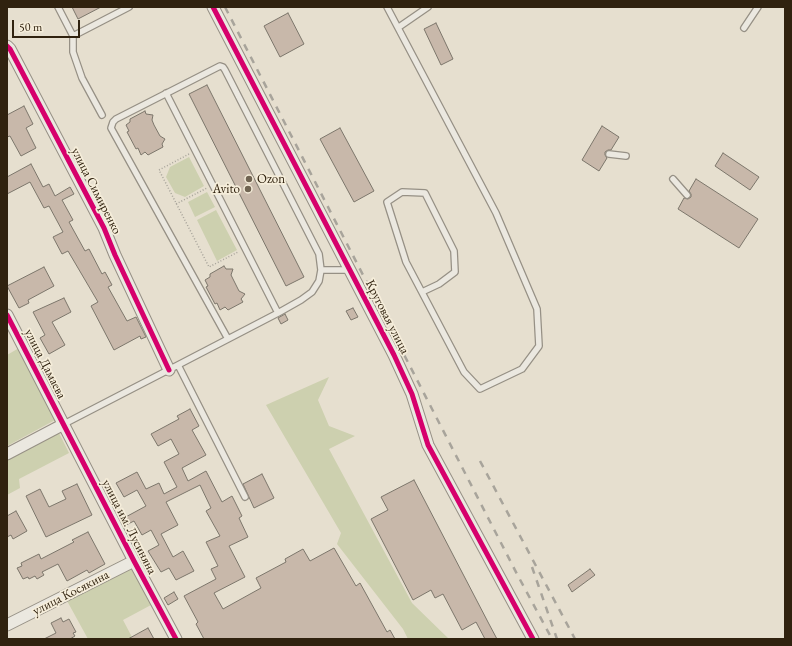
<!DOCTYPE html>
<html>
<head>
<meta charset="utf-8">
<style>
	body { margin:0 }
	#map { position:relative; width:792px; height:646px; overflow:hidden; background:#e6dfcf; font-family:"EB Garamond",serif }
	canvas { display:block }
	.frame { position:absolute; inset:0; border:8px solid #30220f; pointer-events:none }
	.scale { position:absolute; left:12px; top:20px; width:68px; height:18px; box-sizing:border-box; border:2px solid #30220f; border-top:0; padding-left:5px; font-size:12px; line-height:14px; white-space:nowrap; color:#30220f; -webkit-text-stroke:3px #f5edda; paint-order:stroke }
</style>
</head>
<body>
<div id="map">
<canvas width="792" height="646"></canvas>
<div class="frame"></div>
<div class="scale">50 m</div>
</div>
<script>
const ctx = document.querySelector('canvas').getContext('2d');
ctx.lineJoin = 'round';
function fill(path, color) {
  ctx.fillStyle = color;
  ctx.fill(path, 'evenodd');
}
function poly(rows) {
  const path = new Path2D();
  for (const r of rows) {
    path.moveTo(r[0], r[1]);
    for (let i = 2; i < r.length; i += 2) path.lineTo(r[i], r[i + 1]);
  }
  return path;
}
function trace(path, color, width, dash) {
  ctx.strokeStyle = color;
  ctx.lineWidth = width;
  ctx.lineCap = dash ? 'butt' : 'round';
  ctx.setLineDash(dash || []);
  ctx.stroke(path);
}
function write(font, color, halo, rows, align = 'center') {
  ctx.font = font + ' "EB Garamond",serif';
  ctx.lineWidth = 3.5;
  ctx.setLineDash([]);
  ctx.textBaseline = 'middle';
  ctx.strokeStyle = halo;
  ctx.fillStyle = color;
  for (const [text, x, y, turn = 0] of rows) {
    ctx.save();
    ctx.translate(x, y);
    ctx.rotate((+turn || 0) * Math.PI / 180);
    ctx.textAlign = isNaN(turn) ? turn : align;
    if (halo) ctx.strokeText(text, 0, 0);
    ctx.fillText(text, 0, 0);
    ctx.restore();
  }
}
fill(poly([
	[189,157,204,186,185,197,175,193,166,177,170,167],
	[207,192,215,207,195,217,188,202],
	[216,210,237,250,217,261,197,220],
	[19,348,57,419,7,446,7,355],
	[329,377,318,400,329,426,355,436,329,449,412,603,449,639,408,639,403,629,337,544,341,533,266,405],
	[57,429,69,453,19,479,20,488,7,495,7,454],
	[129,565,151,605,123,620,133,639,88,639,66,599]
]), '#cdd0af');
const building = poly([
	[72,7,101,7,78,19,72,7],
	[288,13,304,44,280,57,264,26,288,13],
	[436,23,453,59,441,65,424,29,436,23],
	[207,85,304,277,286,286,189,94,207,85],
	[24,106,33,124,26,128,36,148,21,156,10,136,7,137,7,115,24,106],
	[145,111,146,114,153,115,152,120,154,125,160,136,165,139,162,144,163,147,148,155,145,152,141,155,138,148,136,149,127,132,129,131,126,125,130,122,130,119,145,111],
	[602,126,619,137,611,150,608,150,605,152,605,155,607,158,599,171,582,160,602,126],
	[340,128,374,191,354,202,320,139,340,128],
	[723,153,759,177,750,190,715,166,723,153],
	[31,164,43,187,49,184,55,196,70,187,74,194,62,200,73,220,69,222,85,251,89,249,102,274,105,272,112,285,108,287,127,321,136,317,146,337,141,339,140,336,114,350,91,306,98,302,68,251,62,254,53,237,63,232,49,206,44,208,30,182,7,194,7,177,31,164],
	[696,179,758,219,739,248,678,209,684,198,688,199,691,197,691,194,689,191,696,179],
	[224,266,226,269,233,269,231,275,239,291,245,294,241,299,243,302,228,310,225,307,220,310,217,303,215,304,206,287,208,286,205,280,210,277,210,274,224,266],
	[44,267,54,286,28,300,29,303,19,308,7,286,44,267],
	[64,298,71,312,52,322,65,345,49,354,40,338,45,335,33,312,64,298],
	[353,308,358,317,351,320,346,311,353,308],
	[285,314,288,320,281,324,278,318,285,314],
	[190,409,199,426,192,430,206,455,182,468,188,481,206,471,222,502,232,496,242,516,239,518,248,537,229,546,245,577,214,593,223,609,261,588,256,578,286,562,285,559,303,549,310,561,334,548,356,586,360,583,387,632,390,630,395,639,204,639,196,624,198,622,184,596,216,579,211,569,218,566,206,542,220,536,206,511,211,508,200,485,166,502,178,525,161,534,173,557,183,551,194,571,176,580,169,568,161,572,148,551,159,545,151,530,142,535,134,521,126,525,122,519,146,506,137,490,124,497,116,483,137,472,146,489,159,483,164,494,177,487,164,462,179,454,171,439,158,446,151,434,179,419,177,416,190,409],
	[262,474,274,498,254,508,243,484,262,474],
	[414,480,489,624,497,639,485,639,476,622,462,630,443,594,435,598,431,590,413,600,371,519,388,510,381,497,414,480],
	[77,484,92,515,46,537,26,496,40,489,49,507,66,499,62,491,77,484],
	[16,511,27,531,13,539,11,535,7,537,7,516,16,511],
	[88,532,105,564,89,573,87,570,67,581,58,564,42,572,44,575,37,579,35,576,29,579,28,577,23,579,17,568,22,566,21,563,39,554,41,559,74,542,72,540,88,532],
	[590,569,595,575,572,592,568,585,590,569],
	[174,592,178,599,168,605,164,598,174,592],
	[61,618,63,622,69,619,76,632,73,633,75,636,70,639,44,639,56,633,51,623,61,618],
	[148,628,154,639,128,639,148,628]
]);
fill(building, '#c8b8aa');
trace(building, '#7c766b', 1);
const lane = poly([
	[58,7,73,36,73,52,82,78,102,115],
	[387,7,496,213,537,309,539,346,522,369,480,389,464,372,406,262,387,202,402,192,425,193,454,251,455,272,439,284,422,292],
	[399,27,428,7],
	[744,28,758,7],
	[73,36,129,7],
	[166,93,278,313],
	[609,154,626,156],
	[673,179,687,195],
	[321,270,350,270],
	[178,365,245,497],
	[64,424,178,365,278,313,301,300,312,292,319,281,321,270,319,254,225,70,223,67,220,66,116,119,113,122,111,128,228,339]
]);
const street = poly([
	[213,7,394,355,412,394,428,445,533,639],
	[7,46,10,49,104,228,115,255,169,370],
	[7,315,134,561,176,639],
	[7,454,64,424],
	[7,625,134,561]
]);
trace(lane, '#969085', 8);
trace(street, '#969085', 13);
trace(poly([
	[189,154,159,170,209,267,238,252],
	[176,204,207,188]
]), '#a8a49b', 1.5, [1, 2]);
trace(lane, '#ebe8e0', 5.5);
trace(street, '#ebe8e0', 11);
trace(poly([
	[225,7,517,574,552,639],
	[480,461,575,639],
	[532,567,557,639]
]), '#a8a49b', 2.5, [7, 7]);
trace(poly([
	[213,7,394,355,412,394,428,445,533,639],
	[7,46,10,49,104,228,115,255,169,370],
	[7,315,134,561,176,639]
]), '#d6006c', 5);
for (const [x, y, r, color] of [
	[249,179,4,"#706452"],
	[248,189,4,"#706452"]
]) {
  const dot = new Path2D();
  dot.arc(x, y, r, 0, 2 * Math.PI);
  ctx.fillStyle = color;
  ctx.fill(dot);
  trace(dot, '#f5edda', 1.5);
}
write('13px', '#30220f', '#f5edda', [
	["Ozon",257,179],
	["Avito",240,189,"right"]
], 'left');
write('13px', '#30220f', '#f5edda', [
	["улица Симиренко",96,191,63],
	["Круговая улица",387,317,63],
	["улица Дамаева",45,364,63],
	["улица им. Лусиняна",129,527,63],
	["улица Косякина",71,593,-27]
]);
</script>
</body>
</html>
